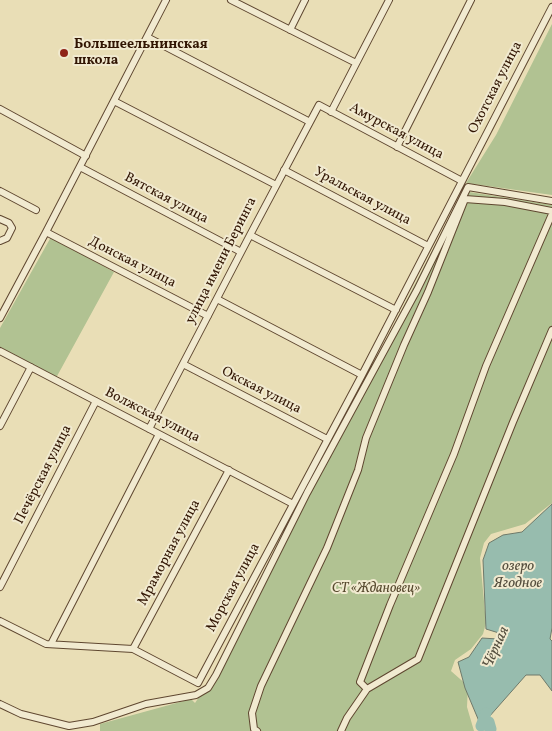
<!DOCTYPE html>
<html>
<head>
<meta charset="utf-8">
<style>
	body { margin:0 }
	canvas { display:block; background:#e9deb6 }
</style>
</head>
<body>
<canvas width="552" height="731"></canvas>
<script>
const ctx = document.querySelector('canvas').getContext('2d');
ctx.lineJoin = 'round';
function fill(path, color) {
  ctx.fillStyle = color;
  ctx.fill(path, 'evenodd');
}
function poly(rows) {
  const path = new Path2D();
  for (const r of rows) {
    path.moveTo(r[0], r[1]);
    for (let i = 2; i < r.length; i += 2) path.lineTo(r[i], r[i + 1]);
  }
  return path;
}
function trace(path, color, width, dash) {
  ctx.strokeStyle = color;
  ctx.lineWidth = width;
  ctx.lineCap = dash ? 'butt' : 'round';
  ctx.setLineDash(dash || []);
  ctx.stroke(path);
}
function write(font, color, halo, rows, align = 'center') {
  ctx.font = font + ' Vollkorn,serif';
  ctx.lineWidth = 4;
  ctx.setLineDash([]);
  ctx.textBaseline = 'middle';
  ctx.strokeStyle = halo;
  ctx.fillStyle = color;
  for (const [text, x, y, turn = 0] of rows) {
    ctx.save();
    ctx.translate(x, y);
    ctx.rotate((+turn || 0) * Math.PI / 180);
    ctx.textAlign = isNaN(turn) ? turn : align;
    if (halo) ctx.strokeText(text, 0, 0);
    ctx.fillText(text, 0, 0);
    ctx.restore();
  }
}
fill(poly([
	[552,24,552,195,466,183,496,135],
	[463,191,552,205,552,503,525,524,491,534,484,543,480,558,486,623,483,634,471,649,455,660,451,671,468,686,467,707,474,731,100,731,100,724,191,699,195,703,205,688,307,493],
	[51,237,114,272,56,378,0,347,0,328]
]), '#b1c292');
const water = poly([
	[552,504,552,628,550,639,552,641,552,691,540,675,526,675,481,726,465,688,458,662,469,657,482,638,498,639,499,633,486,629,483,560,489,543,503,535,522,532,552,504]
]);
fill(water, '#97bcae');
trace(water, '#6e796a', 1);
trace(poly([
	[486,713,481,726,489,722,491,729,490,731]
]), '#97bcae', 11);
const minor = poly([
	[231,0,356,63],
	[290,30,305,0],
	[147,37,310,122],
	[114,101,276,185],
	[0,109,86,156],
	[331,112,389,0],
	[397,147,471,0],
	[80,167,241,252],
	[284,170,428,246],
	[0,191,36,210],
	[0,219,9,223,12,228,7,238,0,241],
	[46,232,208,316],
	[250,235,396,310],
	[217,299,362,375],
	[0,318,46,232,166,0],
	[0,351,293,504],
	[183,364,327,439],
	[0,426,31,367],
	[149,429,250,235,319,105,462,181],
	[0,587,96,401],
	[0,621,46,644,133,649,198,683,362,375,552,7],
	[51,644,159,434],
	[133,649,229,470],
	[367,689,360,682,390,605,454,454,486,366,552,214],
	[0,704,21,714,69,726,93,722,146,704,196,695,208,688,216,675,307,493,417,290,468,187,552,201],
	[257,731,254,729,252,713,261,686,327,548,358,470,366,438,404,345,428,292,465,199,505,202,552,211],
	[341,731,347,718,367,689,418,659,513,422,552,330]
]);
trace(minor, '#5f4730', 8);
trace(minor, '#f1ead0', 6);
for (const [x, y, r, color] of [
	[64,53,5,"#8f2418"]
]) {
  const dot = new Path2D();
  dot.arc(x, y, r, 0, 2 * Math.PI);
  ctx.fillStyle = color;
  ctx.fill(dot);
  trace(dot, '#f1ead0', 2);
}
write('bold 14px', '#311503', '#f1ead0', [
	["Большеельнинская",74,45],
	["школа",74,61]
], 'left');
write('14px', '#311503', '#f1ead0', [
	["Охотская улица",496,88,-63],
	["Амурская улица",396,132,28],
	["Уральская улица",362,197,28],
	["Вятская улица",166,199,28],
	["улица имени Беринга",222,261,-63],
	["Донская улица",132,263,27],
	["Окская улица",261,391,27],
	["Волжская улица",152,416,27],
	["Печёрская улица",44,475,-63],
	["Мраморная улица",170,553,-62],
	["Морская улица",234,588,-62]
]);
write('italic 14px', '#57492e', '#f1ead0', [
	["СТ «Ждановец»",376,589]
]);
write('italic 15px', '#554f3f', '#f1ead0', [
	["озеро",518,567],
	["Ягодное",518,584],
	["Чёрная",497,648,-66]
]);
</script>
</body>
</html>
